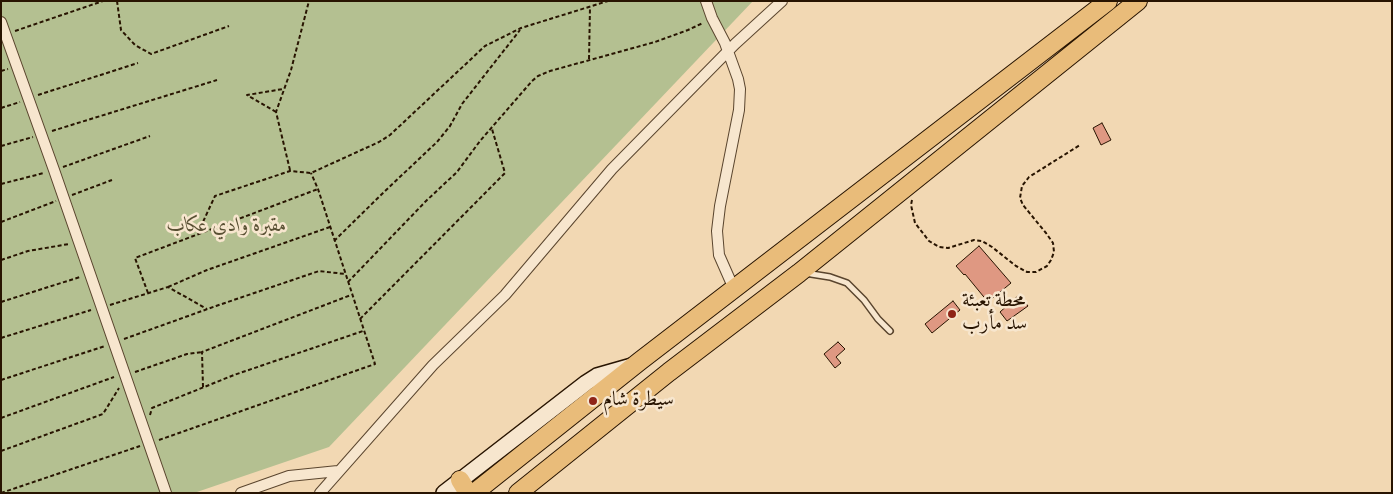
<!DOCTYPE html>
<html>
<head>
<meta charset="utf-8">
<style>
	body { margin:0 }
	#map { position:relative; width:1393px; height:494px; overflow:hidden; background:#f2d8b3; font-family:"IM FELL DW Pica",serif }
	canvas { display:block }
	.frame { position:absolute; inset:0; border:2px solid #281401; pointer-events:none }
</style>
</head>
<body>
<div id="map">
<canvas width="1393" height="494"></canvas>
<div class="frame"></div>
</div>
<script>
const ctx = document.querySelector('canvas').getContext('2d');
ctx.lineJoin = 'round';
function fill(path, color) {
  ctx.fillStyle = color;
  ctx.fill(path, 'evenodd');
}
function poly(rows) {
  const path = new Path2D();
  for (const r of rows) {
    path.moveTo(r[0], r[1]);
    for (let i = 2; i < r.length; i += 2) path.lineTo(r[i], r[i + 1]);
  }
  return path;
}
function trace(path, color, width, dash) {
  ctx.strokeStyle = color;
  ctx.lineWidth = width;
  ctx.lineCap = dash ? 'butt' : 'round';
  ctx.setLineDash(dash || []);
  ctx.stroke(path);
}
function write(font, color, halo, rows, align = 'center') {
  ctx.font = font + ' "IM FELL DW Pica",Amiri,serif';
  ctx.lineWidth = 5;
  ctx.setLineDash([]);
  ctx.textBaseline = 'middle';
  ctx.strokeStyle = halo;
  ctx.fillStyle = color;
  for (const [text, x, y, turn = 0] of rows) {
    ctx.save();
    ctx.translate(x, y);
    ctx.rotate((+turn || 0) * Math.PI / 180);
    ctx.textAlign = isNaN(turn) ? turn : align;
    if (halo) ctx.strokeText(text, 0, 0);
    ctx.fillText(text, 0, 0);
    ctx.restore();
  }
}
fill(poly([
	[1,1,753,1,329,447,194,493,1,493]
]), '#b4c091');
const building = poly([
	[1102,123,1111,140,1101,145,1093,128,1102,123],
	[979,246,1011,283,988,302,965,274,964,275,956,266,979,246],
	[1019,295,1028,306,1007,321,1000,312,1019,295],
	[953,301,960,310,932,333,925,324,953,301],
	[838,342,845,349,836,357,841,363,835,368,824,354,838,342]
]);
fill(building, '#df9882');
trace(building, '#281401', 1);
const service = poly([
	[805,273,830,277,847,283,864,300,878,319,890,331]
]);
const minor = poly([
	[706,1,712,18,725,43,738,79,740,89,739,110,720,206,717,231,719,255,734,289],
	[1,22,54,170,166,493],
	[241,493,289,476,338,471],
	[320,493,433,365,505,295,612,169,735,44,782,1]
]);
const secondary = poly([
	[444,493,586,383,597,376,632,366]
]);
const trunk = poly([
	[460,480,468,493],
	[474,493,640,361,1108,1],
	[518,493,669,372,799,273,1138,1]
]);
trace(service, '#5a452e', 8);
trace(minor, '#5a452e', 12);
trace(secondary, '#281401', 18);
trace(trunk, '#281401', 20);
trace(poly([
	[117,1,121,30,135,45,151,54,229,26],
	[15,31,103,1],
	[589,59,590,7],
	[1,71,8,69],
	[38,95,138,63],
	[1,108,20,102],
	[276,112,247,95,283,89],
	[52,131,217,80],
	[1,146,33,137],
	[63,167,150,136],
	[290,170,276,112,291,70,309,1],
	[1,184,44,173],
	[72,195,112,180],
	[912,200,911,205,915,223,929,241,939,247,948,248,974,240,982,241,992,247,1016,266,1027,272,1036,272,1047,266,1051,260,1054,252,1053,243,1046,233,1023,205,1020,198,1022,186,1029,177,1080,145],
	[1,222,56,201],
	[200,234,202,224,215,196,290,171,311,173,379,142,390,135,485,46,521,28,608,1],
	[334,241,384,192,437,142,450,126,462,104,520,30],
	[1,260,28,251,69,244],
	[348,282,426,201,457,172,480,141,532,81,538,76,550,71,655,42,688,30,703,23],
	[168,287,207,270,330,227],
	[148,293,135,258,318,189],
	[1,302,80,277],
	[110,305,168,287,207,309],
	[360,319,505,173,492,129],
	[1,338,91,310],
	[124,339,216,306,319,271,345,274],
	[135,372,187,354,202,352],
	[1,380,105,346],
	[203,387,202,352,351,295],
	[150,415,152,408,234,375,363,331],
	[1,418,114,377],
	[159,440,375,364,318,189,311,173],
	[1,451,103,414,119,388],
	[1,493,140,446]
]), '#281401', 2, [4, 2.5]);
trace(service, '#f7e6ce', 5);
trace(minor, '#f7e6ce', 10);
trace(secondary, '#f7e6ce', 15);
trace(trunk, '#e9bc7a', 18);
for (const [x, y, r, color] of [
	[952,314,5,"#8f2418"],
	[593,401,5,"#8f2418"]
]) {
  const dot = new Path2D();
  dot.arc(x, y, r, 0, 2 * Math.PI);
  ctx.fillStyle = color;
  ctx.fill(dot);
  trace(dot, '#f7e6ce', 2);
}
write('italic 20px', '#595033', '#f7e6ce', [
	["مقبرة وادي عكاب",227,227]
]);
write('20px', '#281401', '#f7e6ce', [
	["محطة تعبئة",962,302],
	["سد مأرب",962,325],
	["سيطرة شام",603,401]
], 'left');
</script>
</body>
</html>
